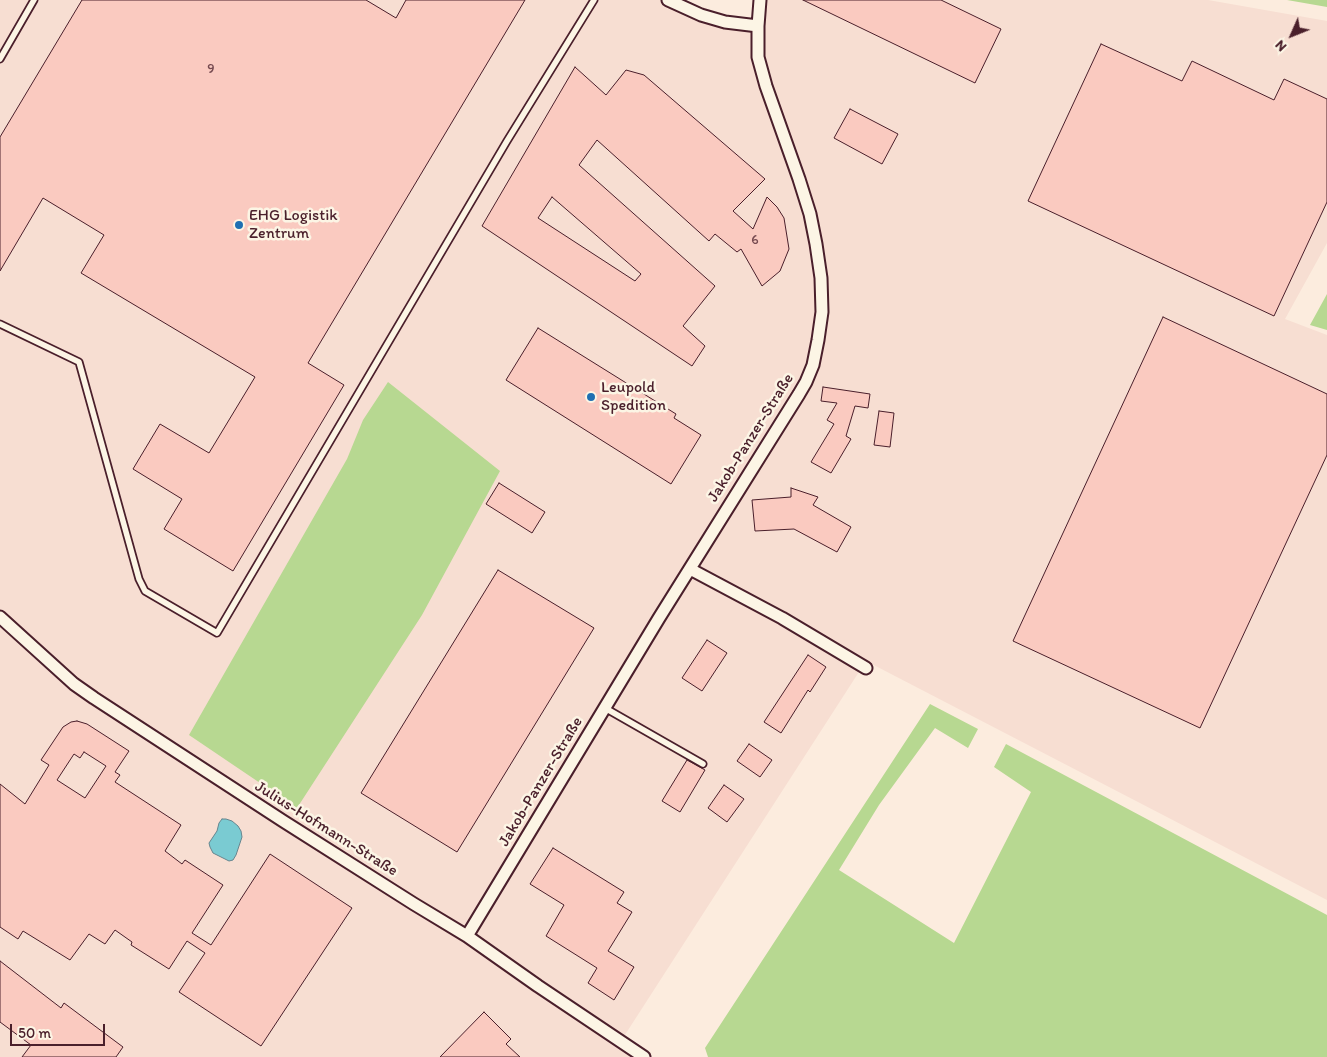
<!DOCTYPE html>
<html>
<head>
<meta charset="utf-8">
<style>
	body { margin:0 }
	#map { position:relative; width:1327px; height:1057px; overflow:hidden; background:#fcecde; font-family:Itim,sans-serif }
	canvas { display:block }
	.north { position:absolute; left:1267px; top:10px; width:50px; height:50px; -webkit-text-stroke:4px #fcf5e5; paint-order:stroke; rotate:226deg; font-size:14px; font-weight:700; line-height:20px; text-align:center; color:#4a1f2b }
	.north::after { content:''; display:block; margin:auto; width:18px; height:22px; background:#4a1f2b; clip-path:polygon(50% 0,100% 100%,50% 72%,0 100%) }
	.scale { position:absolute; left:10px; top:1024px; width:95px; height:22px; box-sizing:border-box; border:2px solid #4a1f2b; border-top:0; padding-left:6px; font-size:15px; line-height:18px; white-space:nowrap; color:#4a1f2b; -webkit-text-stroke:4px #fcf5e5; paint-order:stroke }
</style>
</head>
<body>
<div id="map">
<canvas width="1327" height="1057"></canvas>
<div class="north">N</div>
<div class="scale">50 m</div>
</div>
<script>
const ctx = document.querySelector('canvas').getContext('2d');
ctx.lineJoin = 'round';
function fill(path, color) {
  ctx.fillStyle = color;
  ctx.fill(path, 'evenodd');
}
function poly(rows) {
  const path = new Path2D();
  for (const r of rows) {
    path.moveTo(r[0], r[1]);
    for (let i = 2; i < r.length; i += 2) path.lineTo(r[i], r[i + 1]);
  }
  return path;
}
function trace(path, color, width, dash) {
  ctx.strokeStyle = color;
  ctx.lineWidth = width;
  ctx.lineCap = dash ? 'butt' : 'round';
  ctx.setLineDash(dash || []);
  ctx.stroke(path);
}
function write(font, color, halo, rows, align = 'center') {
  ctx.font = font + ' Itim,sans-serif';
  ctx.lineWidth = 5;
  ctx.setLineDash([]);
  ctx.textBaseline = 'middle';
  ctx.strokeStyle = halo;
  ctx.fillStyle = color;
  for (const [text, x, y, turn = 0] of rows) {
    ctx.save();
    ctx.translate(x, y);
    ctx.rotate((+turn || 0) * Math.PI / 180);
    ctx.textAlign = isNaN(turn) ? turn : align;
    if (halo) ctx.strokeText(text, 0, 0);
    ctx.fillText(text, 0, 0);
    ctx.restore();
  }
}
fill(poly([
	[0,0,667,0,758,27,762,0,1208,0,1327,21,1327,243,1285,319,1327,335,1327,900,866,661,621,1041,643,1057,0,1057]
]), '#f7ded2');
fill(poly([
	[1287,0,1327,0,1327,7],
	[1327,294,1327,330,1310,325],
	[388,382,500,471,422,615,297,808,189,735,347,459,363,420],
	[930,704,978,729,968,748,935,728,879,805,839,870,954,943,1031,792,994,767,1006,744,1327,915,1327,1057,708,1057,705,1048]
]), '#b7d891');
const water = poly([
	[222,819,226,819,232,821,238,826,241,831,242,837,236,855,233,860,229,861,213,853,210,847,209,843,217,831,219,823,222,819]
]);
fill(water, '#7acbd2');
trace(water, '#67868f', 1);
const building = poly([
	[82,0,366,0,396,18,406,0,525,0,308,363,344,385,233,571,164,529,182,499,133,469,160,424,209,453,255,377,81,273,104,235,43,198,0,271,0,137,82,0],
	[803,0,941,0,1001,29,975,83,803,0],
	[1101,44,1182,81,1192,61,1274,100,1284,79,1327,99,1327,202,1274,316,1028,201,1101,44],
	[575,67,606,95,626,70,644,75,765,179,733,211,753,229,767,197,777,207,784,218,789,249,780,271,762,286,741,249,737,252,715,234,709,241,597,140,579,165,715,286,683,326,705,346,692,366,482,226,575,67],
	[552,197,641,274,635,281,538,218,552,197],
	[850,109,898,134,882,164,834,138,850,109],
	[1163,317,1327,394,1327,455,1200,728,1013,641,1163,317],
	[538,328,676,414,674,418,701,435,671,484,506,380,538,328],
	[823,387,870,394,868,408,855,406,846,436,851,439,831,473,811,462,834,424,827,420,837,403,821,401,823,387],
	[879,411,894,413,890,447,874,445,879,411],
	[499,483,545,512,532,533,486,504,499,483],
	[791,488,818,497,813,505,851,527,837,552,794,529,755,531,752,500,791,497,791,488],
	[498,570,594,628,457,852,361,793,498,570],
	[707,640,727,653,702,691,682,678,707,640],
	[808,655,826,667,810,692,808,690,781,733,764,722,808,655],
	[77,721,87,724,129,751,115,772,120,775,115,782,181,825,165,851,182,864,185,860,223,885,192,933,211,945,270,854,352,908,261,1046,179,992,205,953,187,941,169,969,131,945,132,942,115,930,105,944,89,934,70,960,23,931,18,939,0,927,0,784,25,804,49,765,41,760,63,727,71,722,77,721],
	[84,752,106,766,85,798,57,780,74,754,80,758,84,752],
	[749,744,772,760,760,777,737,761,749,744],
	[687,760,705,770,680,812,662,801,687,760],
	[724,785,744,799,727,822,708,808,724,785],
	[553,848,624,892,617,903,632,912,608,951,634,967,614,1000,588,983,597,968,546,936,564,905,530,884,553,848],
	[0,961,61,1008,64,1003,123,1047,116,1057,22,1057,31,1045,0,1022,0,961],
	[484,1012,511,1039,506,1044,520,1057,440,1057,484,1012]
]);
fill(building, '#facac0');
trace(building, '#4a1f2b', 1);
const lane = poly([
	[0,59,34,0],
	[0,324,79,362,139,579,145,591,217,633,507,141,594,0],
	[605,708,703,764]
]);
const street = poly([
	[668,0,701,15,725,22,758,26],
	[690,569,782,618,866,668],
	[0,617,74,684,94,698,283,821,414,904,467,936,538,986,644,1057],
	[467,936,659,618,799,394,806,382,813,365,818,340,822,312,821,278,816,244,810,214,799,179,766,86,758,57,758,26,760,0]
]);
trace(lane, '#4a1f2b', 9);
trace(street, '#4a1f2b', 15);
trace(lane, '#fcf5e5', 5.5);
trace(street, '#fcf5e5', 11);
for (const [x, y, r, color] of [
	[239,225,5,"#1f6fb2"],
	[591,397,5,"#1f6fb2"]
]) {
  const dot = new Path2D();
  dot.arc(x, y, r, 0, 2 * Math.PI);
  ctx.fillStyle = color;
  ctx.fill(dot);
  trace(dot, '#fcf5e5', 2);
}
write('14px', '#764a50', null, [
	["9",211,69],
	["6",755,240]
]);
write('16px', '#4a1f2b', '#fcf5e5', [
	["EHG Logistik",249,216],
	["Zentrum",249,234],
	["Leupold",601,388],
	["Spedition",601,406]
], 'left');
write('16px', '#4a1f2b', '#fcf5e5', [
	["Jakob-Panzer-Straße",751,438,-58],
	["Jakob-Panzer-Straße",541,782,-59],
	["Julius-Hofmann-Straße",326,829,32]
]);
</script>
</body>
</html>
